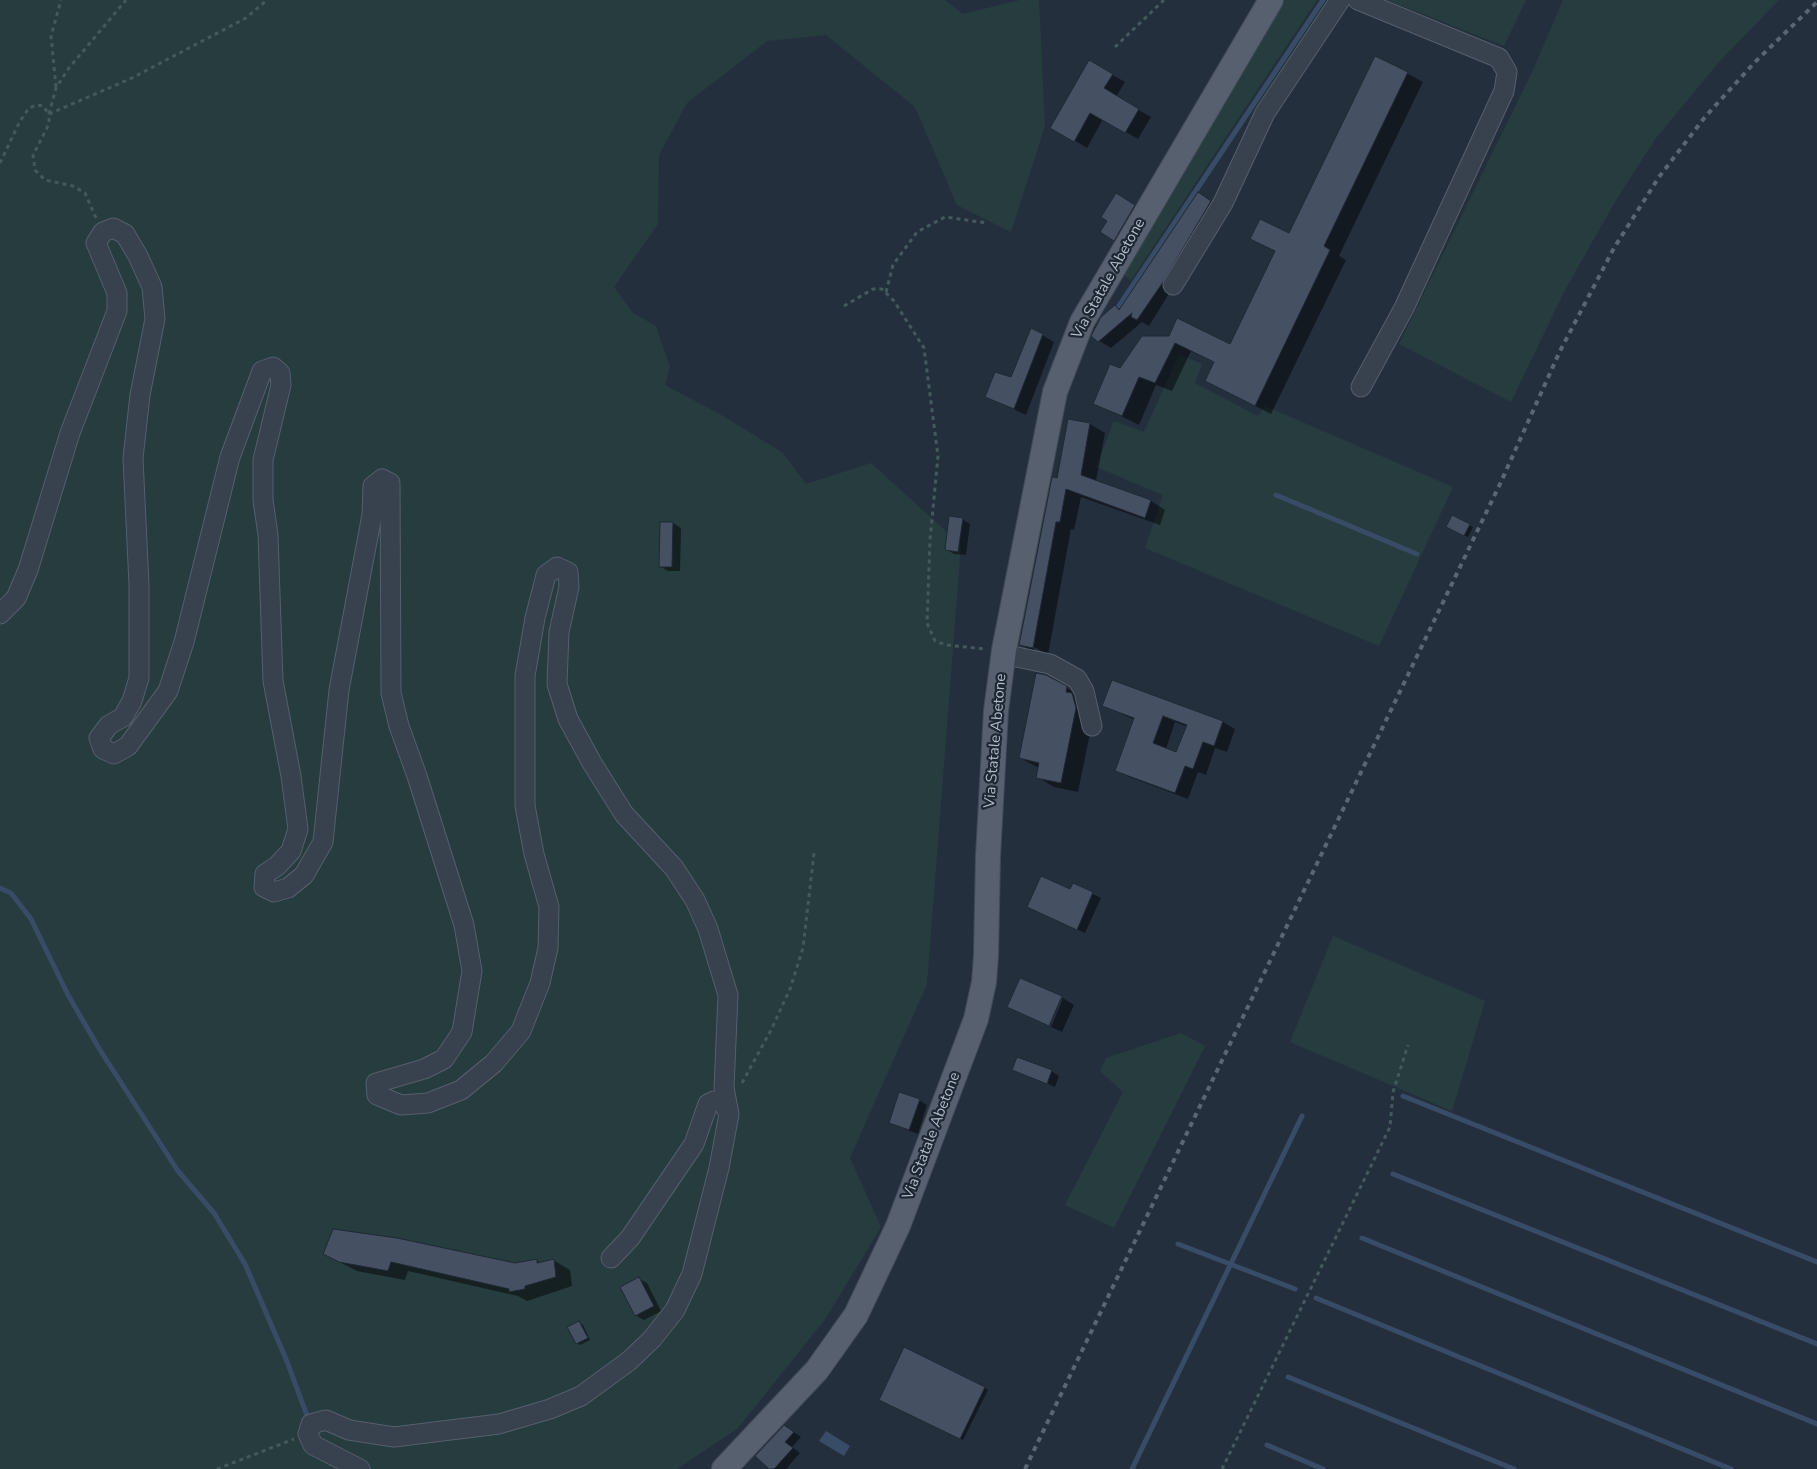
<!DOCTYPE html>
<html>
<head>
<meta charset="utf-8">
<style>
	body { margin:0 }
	canvas { display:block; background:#242f3e }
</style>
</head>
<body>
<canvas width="1817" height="1469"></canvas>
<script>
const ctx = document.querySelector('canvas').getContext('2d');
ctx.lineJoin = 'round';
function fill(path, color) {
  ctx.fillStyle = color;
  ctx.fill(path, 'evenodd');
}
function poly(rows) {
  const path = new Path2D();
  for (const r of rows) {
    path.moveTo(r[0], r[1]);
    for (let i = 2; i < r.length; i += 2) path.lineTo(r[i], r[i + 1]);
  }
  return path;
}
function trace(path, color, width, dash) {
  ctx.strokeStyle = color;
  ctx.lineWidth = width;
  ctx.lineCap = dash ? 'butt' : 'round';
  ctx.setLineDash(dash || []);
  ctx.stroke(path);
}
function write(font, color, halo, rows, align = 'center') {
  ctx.font = font + ' "Nunito Sans",sans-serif';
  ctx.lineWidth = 4.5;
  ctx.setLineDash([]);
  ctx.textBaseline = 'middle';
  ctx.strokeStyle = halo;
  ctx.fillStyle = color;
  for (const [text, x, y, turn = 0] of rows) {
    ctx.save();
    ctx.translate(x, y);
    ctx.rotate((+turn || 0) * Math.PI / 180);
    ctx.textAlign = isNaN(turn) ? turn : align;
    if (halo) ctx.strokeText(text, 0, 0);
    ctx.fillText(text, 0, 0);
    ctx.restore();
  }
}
fill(poly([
	[0,0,945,0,963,14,1020,0,1039,0,1045,126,1011,232,957,205,915,107,826,35,767,41,687,103,659,155,658,224,614,287,633,313,656,326,670,367,665,385,723,416,783,453,806,484,871,463,961,545,927,984,850,1158,881,1227,826,1318,738,1428,677,1469,0,1469],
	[1280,0,1317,0,1131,280,1121,273,1184,172],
	[1387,0,1526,0,1504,46],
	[1563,0,1779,0,1719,62,1656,138,1616,200,1565,290,1511,402,1399,344,1533,70],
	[1179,354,1202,364,1195,383,1258,416,1265,406,1453,487,1379,646,1145,548,1163,495,1096,467,1114,421,1144,432],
	[1333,936,1485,1001,1452,1111,1290,1042],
	[1181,1033,1205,1046,1114,1228,1065,1205,1123,1092,1100,1071,1106,1058]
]), '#263c3f');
fill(poly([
	[826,1431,850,1446,844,1456,819,1441]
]), '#394c67');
fill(poly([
	[1090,62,1125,82,1116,97,1151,117,1138,139,1103,119,1087,148,1052,127],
	[1407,73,1423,82,1339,256,1346,260,1271,414,1206,381,1215,362,1191,351,1172,391,1156,385,1139,425,1095,403,1143,337,1230,346,1276,252,1252,239,1289,235],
	[1198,194,1222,208,1149,326,1142,322,1111,348,1099,341,1093,336,1115,307,1121,310],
	[1116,195,1142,211,1122,244,1101,232,1108,220],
	[1042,335,1054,342,1026,415,987,397,1011,378],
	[1069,420,1090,424,1105,433,1096,481,1151,501,1165,510,1160,525,1081,497,1074,530,1071,529,1048,655,1034,647,1034,650,1042,654,1035,653,1020,644],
	[1452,517,1473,527,1468,537,1447,527],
	[962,519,970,524,966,555,954,554,946,549],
	[673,523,681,528,680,571,668,571,660,566],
	[1046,676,1083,697,1093,719,1078,792,1054,787,1037,777,1039,768,1020,758],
	[1113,681,1223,722,1235,729,1227,752,1215,748,1206,775,1198,772,1188,799,1129,777,1117,770,1135,720,1104,706],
	[1175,722,1188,727,1177,754,1166,749],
	[1074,885,1101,898,1085,933,1036,911,1071,891],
	[1063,998,1074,1005,1062,1032,1051,1027],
	[1014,1069,1051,1071,1059,1076,1055,1087],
	[919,1100,927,1105,918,1134,890,1123],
	[324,1254,515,1264,536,1260,541,1263,553,1260,570,1270,572,1286,527,1301,518,1296,408,1271,405,1280,357,1271],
	[639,1279,647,1283,661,1311,644,1320,635,1315],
	[579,1323,583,1325,590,1340,580,1345,577,1343],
	[985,1388,988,1390,963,1440,884,1402],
	[785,1426,801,1437,792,1447,800,1453,786,1469,771,1469]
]), '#0007');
trace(poly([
	[1119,306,1323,0],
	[1276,495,1417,554],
	[0,888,11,893,31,919,68,995,100,1050,178,1171,214,1213,245,1264,286,1359,309,1421],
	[1403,1096,1817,1262],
	[1393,1174,1817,1344],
	[1362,1238,1817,1424],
	[1178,1244,1295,1289],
	[1316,1298,1731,1469],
	[1288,1377,1514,1469],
	[1267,1445,1323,1469],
	[1132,1469,1302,1116]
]), '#394c67', 5);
const building = poly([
	[1375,56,1408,72,1324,246,1330,250,1255,406,1205,381,1214,362,1175,343,1155,383,1139,377,1122,416,1093,404,1110,364,1120,368,1142,336,1169,336,1177,318,1230,344,1275,251,1250,239,1260,219,1289,233,1375,56],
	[1089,60,1113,74,1104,88,1139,109,1125,133,1090,113,1074,142,1050,128,1089,60],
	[1198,192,1211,201,1163,282,1137,320,1131,317,1132,313,1098,342,1091,336,1101,317,1115,305,1119,310,1198,192],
	[1116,193,1135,205,1114,241,1100,232,1107,221,1101,217,1116,193],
	[1031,328,1043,334,1014,409,985,397,995,372,1011,377,1031,328],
	[1068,419,1090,423,1081,475,1151,500,1145,518,1066,489,1060,522,1056,522,1033,648,1019,645,1052,477,1057,478,1068,419],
	[1452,515,1470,524,1464,536,1446,527,1452,515],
	[949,516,963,518,958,552,945,550,949,516],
	[660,522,673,522,672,567,659,567,660,522],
	[1036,673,1046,675,1067,686,1066,692,1072,693,1076,708,1061,783,1036,778,1039,763,1019,758,1036,673],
	[1112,680,1223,721,1214,746,1203,742,1193,769,1185,766,1175,793,1115,771,1134,718,1102,706,1112,680],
	[1163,716,1187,725,1176,752,1153,743,1163,716],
	[1041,876,1070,889,1073,883,1093,892,1077,930,1027,907,1041,876],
	[1020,978,1062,996,1049,1026,1007,1007,1020,978],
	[1017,1057,1052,1070,1047,1084,1012,1070,1017,1057],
	[899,1092,920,1099,909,1130,889,1123,899,1092],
	[333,1229,397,1238,515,1263,537,1259,537,1263,554,1259,556,1277,525,1286,525,1289,509,1292,509,1289,391,1262,388,1271,339,1262,323,1254,333,1229],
	[639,1277,654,1306,635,1316,620,1287,639,1277],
	[579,1321,588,1338,576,1344,567,1327,579,1321],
	[904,1347,985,1387,960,1439,879,1400,904,1347],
	[784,1425,794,1432,785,1442,793,1448,774,1469,769,1469,755,1456,784,1425]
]);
fill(building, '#455162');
trace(building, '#1f2835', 1);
const minor = poly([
	[1358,0,1499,58,1507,72,1504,91,1404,308,1361,387],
	[1173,285,1223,203,1265,113,1340,0],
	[0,614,16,598,28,570,70,433,117,311,117,293,96,243,103,232,113,228,125,234,138,256,152,287,155,319,140,395,133,458,139,585,139,678,132,701,123,717,109,725,99,738,103,749,114,754,128,746,168,691,184,642,230,457,262,371,273,367,280,373,281,385,263,460,263,500,268,535,273,681,291,776,298,829,291,851,277,866,265,874,264,887,274,892,288,888,304,875,323,842,339,690,372,515,373,486,382,479,390,483,391,693,399,726,417,776,464,925,472,971,462,1032,444,1059,424,1069,376,1083,377,1095,401,1105,428,1103,461,1090,494,1063,521,1031,540,983,548,948,549,907,534,854,525,806,525,676,535,618,546,575,557,567,568,572,569,587,559,632,557,684,568,719,592,763,624,814,674,868,695,900,708,929,728,995,724,1088,729,1114,719,1168,692,1274,675,1310,652,1339,629,1361,581,1396,550,1409,499,1424,394,1437,349,1430,326,1420,311,1424,308,1434,313,1445,360,1469],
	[1003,654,1050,664,1077,679,1084,691,1092,726],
	[611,1258,630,1238,694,1144,708,1104,714,1101,722,1101,729,1114]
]);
const major = poly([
	[724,1469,817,1370,856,1315,898,1226,976,1019,984,982,986,956,988,856,996,711,1004,650,1055,392,1082,322,1271,0]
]);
trace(minor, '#565f6c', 21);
trace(major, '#414a57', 26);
trace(poly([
	[1115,47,1164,0],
	[56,87,51,36,61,0],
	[49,114,132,78,246,18,267,0],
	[0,163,20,121,29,108,37,105,43,106,48,113],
	[96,218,85,193,73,186,45,180,35,170,33,155,49,124,49,114,56,88,69,68,126,0],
	[886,292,893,265,917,232,945,217,987,223],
	[844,306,873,289,882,289,894,301,924,348,938,456,930,540,927,623,935,641,946,645,986,649],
	[742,1083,771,1030,790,989,803,948,814,853],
	[217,1469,294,1439],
	[1222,1469,1390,1127,1393,1092,1408,1045]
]), '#44595c', 3, [4, 4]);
trace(minor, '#38414e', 19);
trace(major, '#56606e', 24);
trace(poly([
	[1025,1469,1500,484,1560,351,1614,248,1659,177,1705,117,1755,62,1817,2]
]), '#5a6575', 4, [5, 5]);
write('15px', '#b4bcc9', '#1d2633', [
	["Via Statale Abetone",1109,279,-61],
	["Via Statale Abetone",996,741,-85],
	["Via Statale Abetone",932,1136,-69]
]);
</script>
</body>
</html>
